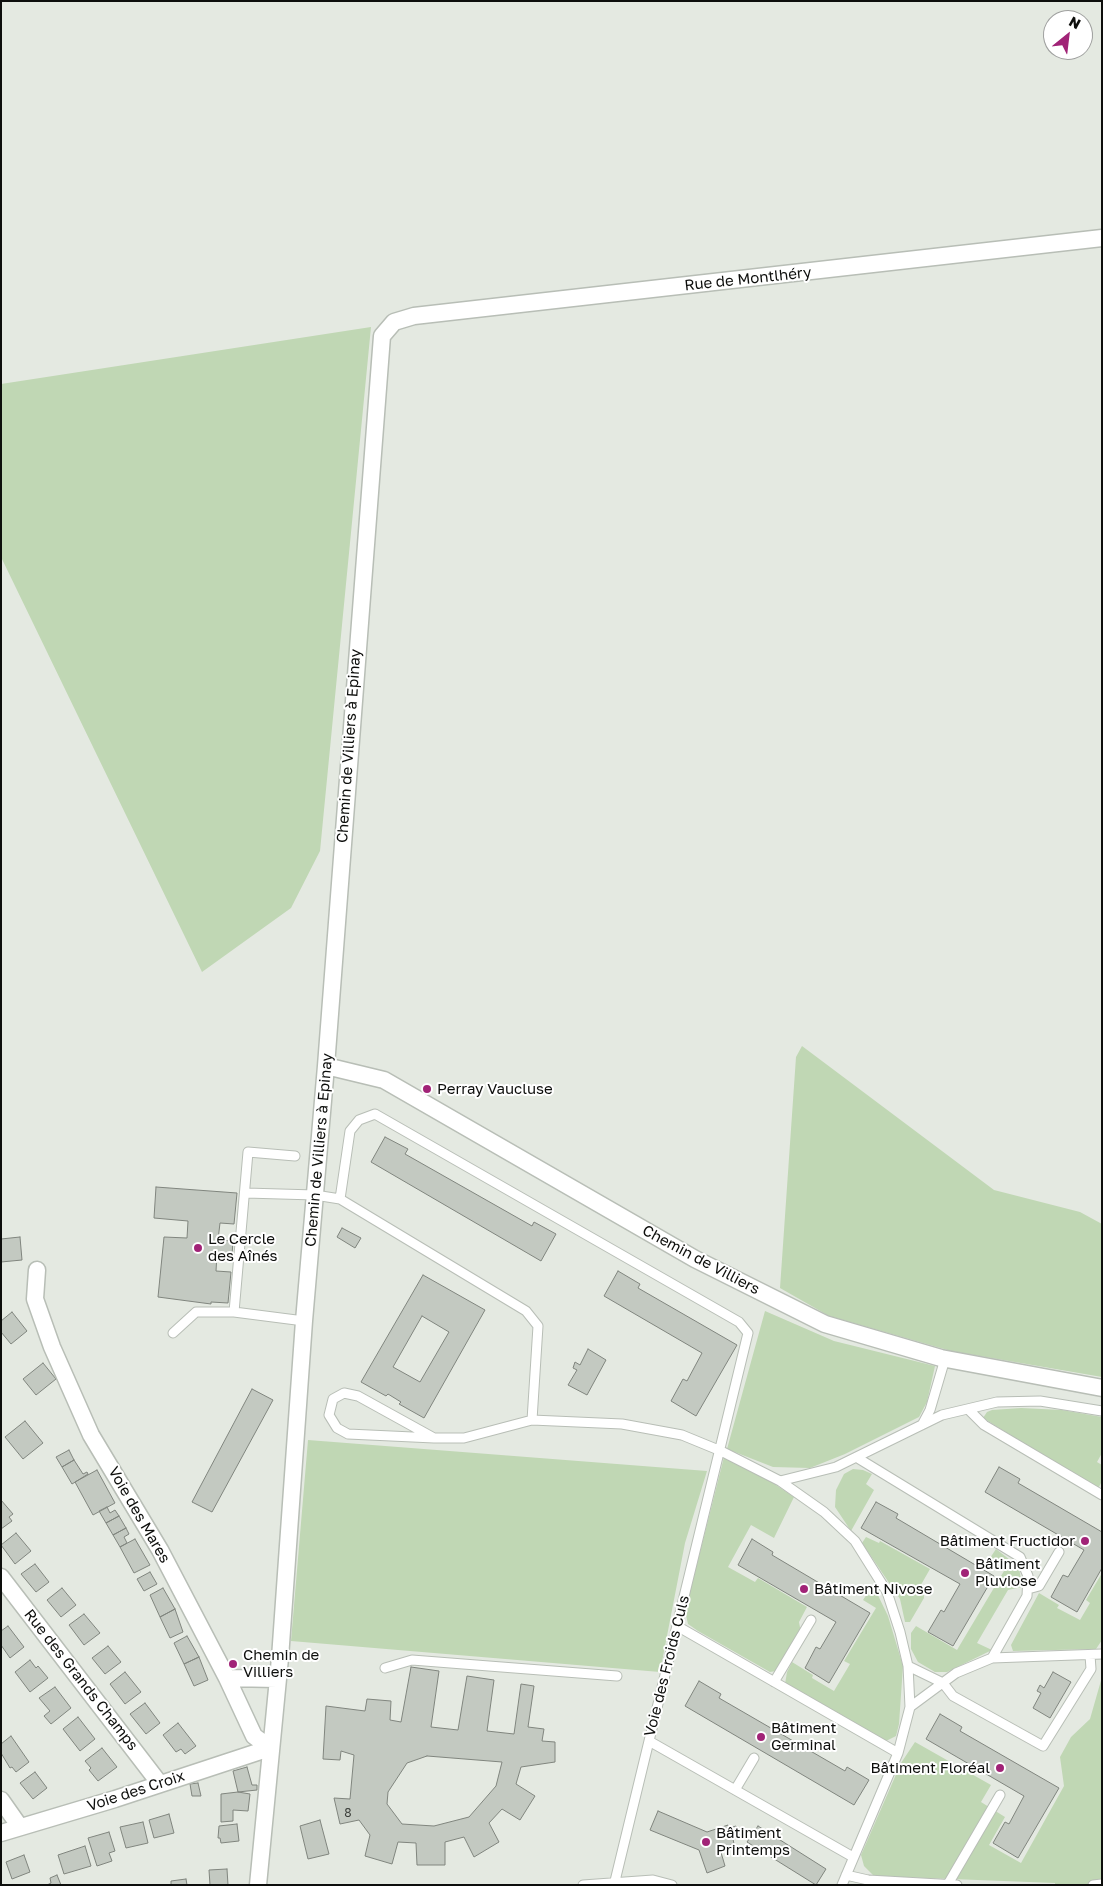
<!DOCTYPE html>
<html>
<head>
<meta charset="utf-8">
<style>
	body { margin:0 }
	#map { position:relative; width:1103px; height:1886px; overflow:hidden; background:#e4e9e1; font-family:"Golos Text",sans-serif }
	canvas { display:block }
	.frame { position:absolute; inset:0; border:2px solid #0d0e0c; pointer-events:none }
	.north { position:absolute; left:1043px; top:10px; width:50px; height:50px; box-sizing:border-box; background:#fff; border:1px solid #9e9f9e; border-radius:50%; rotate:29deg; font-size:14px; font-weight:700; line-height:20px; text-align:center; color:#0d0e0c }
	.north::after { content:''; display:block; margin:auto; width:18px; height:22px; background:#a12377; clip-path:polygon(50% 0,100% 100%,50% 72%,0 100%) }
</style>
</head>
<body>
<div id="map">
<canvas width="1103" height="1886"></canvas>
<div class="frame"></div>
<div class="north">N</div>
</div>
<script>
const ctx = document.querySelector('canvas').getContext('2d');
ctx.lineJoin = 'round';
function fill(path, color) {
  ctx.fillStyle = color;
  ctx.fill(path, 'evenodd');
}
function poly(rows) {
  const path = new Path2D();
  for (const r of rows) {
    path.moveTo(r[0], r[1]);
    for (let i = 2; i < r.length; i += 2) path.lineTo(r[i], r[i + 1]);
  }
  return path;
}
function trace(path, color, width, dash) {
  ctx.strokeStyle = color;
  ctx.lineWidth = width;
  ctx.lineCap = dash ? 'butt' : 'round';
  ctx.setLineDash(dash || []);
  ctx.stroke(path);
}
function write(font, color, halo, rows, align = 'center') {
  ctx.font = font + ' "Golos Text",sans-serif';
  ctx.lineWidth = 4;
  ctx.setLineDash([]);
  ctx.textBaseline = 'middle';
  ctx.strokeStyle = halo;
  ctx.fillStyle = color;
  for (const [text, x, y, turn = 0] of rows) {
    ctx.save();
    ctx.translate(x, y);
    ctx.rotate((+turn || 0) * Math.PI / 180);
    ctx.textAlign = isNaN(turn) ? turn : align;
    if (halo) ctx.strokeText(text, 0, 0);
    ctx.fillText(text, 0, 0);
    ctx.restore();
  }
}
fill(poly([
	[371,327,320,851,291,908,202,972,1,557,1,384],
	[802,1046,994,1190,1080,1212,1102,1224,1102,1377,951,1351,829,1316,780,1288,796,1057],
	[765,1311,834,1341,935,1366,927,1402,919,1417,845,1454,810,1468,773,1467,727,1449],
	[1021,1408,1062,1410,1102,1417,1102,1453,1097,1462,1102,1465,1102,1481,1098,1489,983,1418,987,1412,992,1410],
	[308,1440,707,1471,685,1543,660,1672,291,1641],
	[724,1457,767,1479,794,1497,774,1538,751,1525,728,1567,755,1582,758,1578,807,1607,799,1622,801,1633,776,1671,770,1672,698,1631,688,1624,686,1615,687,1604],
	[853,1469,863,1470,872,1474,866,1484,874,1490,851,1531,835,1507,836,1490,844,1474],
	[866,1537,879,1543,880,1541,930,1569,918,1590,924,1594,924,1598,910,1622,905,1622,900,1599,862,1543],
	[996,1549,1019,1567,1022,1587,1008,1590,977,1643,992,1650,947,1672,935,1672,918,1662,911,1649,911,1633,916,1626,957,1650,1004,1571,988,1561],
	[1102,1573,1102,1640,1096,1649,1013,1651,1011,1645,1039,1593,1059,1605,1057,1608,1080,1620,1090,1603,1086,1600],
	[873,1585,888,1616,903,1666,899,1724,896,1736,886,1741,785,1684,787,1672,792,1662,813,1675,812,1678,834,1691,850,1664,844,1661,876,1608,863,1600],
	[1102,1677,1102,1885,1055,1885,1055,1883,874,1876,864,1866,861,1855,901,1763,915,1742,991,1785,981,1802,1005,1817,989,1845,1021,1863,1064,1786,1060,1757,1071,1737,1090,1719]
]), '#c0d7b4');
const building = poly([
	[385,1137,408,1149,405,1154,532,1226,534,1222,556,1234,541,1261,371,1162,385,1137],
	[156,1187,237,1193,234,1224,220,1223,218,1240,233,1241,232,1255,217,1254,216,1271,231,1272,228,1303,211,1302,211,1304,158,1297,164,1237,187,1238,188,1221,154,1218,156,1187],
	[342,1228,361,1238,355,1248,337,1237,342,1228],
	[20,1237,22,1260,1,1262,1,1239,20,1237],
	[618,1271,640,1284,638,1288,737,1345,696,1416,671,1401,683,1379,687,1381,702,1353,604,1296,618,1271],
	[423,1275,485,1310,424,1418,399,1404,401,1402,388,1394,386,1396,361,1382,423,1275],
	[422,1316,449,1332,420,1382,393,1367,422,1316],
	[12,1312,27,1331,11,1344,1,1332,1,1321,12,1312],
	[588,1349,606,1360,587,1395,568,1385,577,1370,573,1368,575,1362,580,1365,588,1349],
	[43,1363,56,1379,36,1395,23,1379,43,1363],
	[252,1389,273,1400,212,1512,192,1502,252,1389],
	[25,1421,43,1443,23,1459,5,1437,25,1421],
	[69,1450,74,1460,62,1467,56,1457,69,1450],
	[74,1460,83,1474,87,1472,88,1474,72,1484,62,1467,74,1460],
	[999,1467,1020,1479,1018,1483,1102,1532,1102,1568,1077,1612,1051,1597,1063,1575,1068,1577,1084,1550,985,1492,999,1467],
	[97,1470,115,1503,93,1515,75,1482,97,1470],
	[1,1500,13,1514,9,1517,12,1521,1,1529,1,1500],
	[876,1502,898,1514,896,1518,994,1576,953,1646,928,1632,941,1610,944,1612,960,1584,861,1528,876,1502],
	[107,1507,110,1513,115,1510,119,1516,106,1523,99,1511,107,1507],
	[119,1516,126,1528,113,1535,106,1523,119,1516],
	[126,1528,129,1534,124,1537,127,1543,120,1547,113,1535,126,1528],
	[16,1533,31,1551,15,1564,1,1545,16,1533],
	[135,1539,150,1565,134,1573,120,1547,135,1539],
	[752,1539,773,1552,772,1555,870,1613,829,1683,805,1668,816,1647,820,1649,836,1622,738,1565,752,1539],
	[35,1564,49,1582,36,1592,21,1574,35,1564],
	[150,1572,157,1584,144,1591,137,1579,150,1572],
	[62,1588,76,1605,61,1617,47,1600,62,1588],
	[163,1588,175,1609,160,1617,150,1595,163,1588],
	[175,1609,183,1632,170,1638,160,1617,175,1609],
	[84,1614,100,1633,84,1645,69,1625,84,1614],
	[8,1626,24,1647,10,1658,1,1645,1,1631,8,1626],
	[187,1636,199,1657,184,1664,174,1643,187,1636],
	[108,1646,121,1662,105,1674,92,1658,108,1646],
	[199,1657,208,1680,194,1686,184,1664,199,1657],
	[30,1660,36,1668,38,1666,48,1678,30,1692,15,1672,30,1660],
	[411,1667,439,1671,431,1727,458,1730,467,1676,494,1680,487,1731,514,1734,521,1684,534,1686,528,1727,544,1729,542,1741,555,1742,555,1762,521,1767,516,1784,535,1796,520,1820,502,1809,489,1823,499,1842,474,1857,464,1837,445,1842,445,1865,417,1865,416,1843,398,1842,392,1864,365,1856,370,1835,359,1820,340,1824,334,1798,350,1799,354,1755,341,1751,340,1760,323,1759,326,1706,365,1711,367,1699,391,1701,390,1720,401,1722,411,1667],
	[427,1756,502,1762,496,1786,469,1817,434,1826,402,1824,387,1804,388,1792,407,1763,427,1756],
	[125,1672,141,1692,125,1704,110,1684,125,1672],
	[1053,1672,1071,1682,1050,1718,1033,1708,1041,1693,1037,1691,1040,1685,1044,1688,1053,1672],
	[699,1681,721,1694,719,1698,845,1771,847,1767,869,1780,854,1805,685,1706,699,1681],
	[55,1687,71,1708,51,1724,44,1716,50,1711,39,1698,55,1687],
	[145,1703,160,1723,146,1734,130,1714,145,1703],
	[940,1714,962,1727,960,1731,1059,1788,1018,1858,993,1843,1005,1822,1009,1824,1024,1796,926,1739,940,1714],
	[78,1717,95,1739,80,1751,63,1729,78,1717],
	[178,1723,196,1746,185,1754,181,1749,176,1752,163,1735,178,1723],
	[11,1736,29,1762,16,1772,12,1767,10,1768,1,1753,1,1744,11,1736],
	[102,1748,117,1767,98,1781,89,1770,91,1768,85,1761,102,1748],
	[247,1767,252,1785,257,1785,257,1790,238,1792,233,1771,247,1767],
	[35,1772,47,1788,33,1799,20,1783,35,1772],
	[198,1783,201,1796,192,1796,190,1784,198,1783],
	[238,1792,250,1794,248,1811,233,1810,233,1821,221,1822,221,1794,238,1792],
	[658,1811,707,1832,728,1825,729,1828,736,1826,740,1837,733,1839,734,1844,720,1849,725,1866,707,1873,699,1850,650,1830,658,1811],
	[169,1814,174,1833,154,1838,149,1820,169,1814],
	[320,1820,329,1854,308,1859,300,1826,320,1820],
	[143,1822,148,1843,126,1848,120,1827,143,1822],
	[237,1824,239,1841,221,1843,220,1838,218,1838,219,1826,237,1824],
	[758,1826,826,1869,816,1885,747,1842,758,1826],
	[109,1832,115,1851,109,1853,112,1861,97,1866,88,1838,109,1832],
	[85,1846,91,1866,64,1874,58,1855,85,1846],
	[24,1855,30,1872,12,1879,6,1862,24,1855],
	[227,1869,228,1885,210,1885,209,1870,227,1869],
	[57,1875,61,1885,47,1885,51,1883,50,1878,57,1875],
	[186,1879,187,1885,171,1885,171,1881,186,1879]
]);
fill(building, '#c3c9c1');
trace(building, '#80857e', 1);
const lane = poly([
	[246,1193,315,1195,340,1199,526,1311,538,1326,532,1420],
	[340,1199,350,1131,359,1120,375,1114,739,1322,748,1333,615,1881],
	[234,1312,248,1152,295,1156],
	[173,1333,196,1312,234,1312,304,1321],
	[968,1409,984,1425,1102,1495],
	[922,1425,930,1410,945,1359],
	[434,1438,358,1396,344,1393,333,1399,329,1415,337,1428,348,1434,434,1438,464,1438,532,1420,622,1424,682,1435,721,1451,780,1481,824,1512,855,1541,887,1592,900,1632,908,1666,910,1707,898,1753,842,1885],
	[856,1457,1020,1557,1028,1576,1027,1596,992,1658],
	[780,1481,836,1467,942,1415,997,1402,1040,1401,1102,1411],
	[1028,1589,1039,1586,1059,1552],
	[677,1626,898,1753],
	[908,1666,943,1683,953,1696,1043,1746,1091,1669,1090,1655],
	[385,1668,412,1660,617,1676],
	[774,1682,811,1620],
	[910,1707,956,1673,992,1658,1102,1654],
	[649,1741,853,1857],
	[735,1790,754,1758],
	[846,1875,868,1880,957,1885],
	[948,1884,1000,1795],
	[583,1885,653,1880,672,1885],
	[1093,1885,1102,1884]
]);
const street = poly([
	[326,1066,384,1080,695,1259,825,1324,941,1358,1102,1388],
	[37,1270,35,1299,52,1347,91,1435,160,1550,227,1678,254,1736,270,1748],
	[1,1577,160,1784],
	[227,1678,277,1679],
	[1,1800,20,1827],
	[1,1833,115,1799,270,1748],
	[258,1885,280,1658,304,1321,326,1066,382,336,394,322,414,316,1102,238]
]);
trace(lane, '#b8beb6', 11);
trace(street, '#b8beb6', 19);
trace(lane, '#fff', 9);
trace(street, '#fff', 16);
for (const [x, y, r, color] of [
	[427,1089,5,"#a12377"],
	[198,1248,5,"#a12377"],
	[1085,1541,5,"#a12377"],
	[965,1573,5,"#a12377"],
	[804,1589,5,"#a12377"],
	[233,1664,5,"#a12377"],
	[761,1737,5,"#a12377"],
	[1000,1768,5,"#a12377"],
	[706,1842,5,"#a12377"]
]) {
  const dot = new Path2D();
  dot.arc(x, y, r, 0, 2 * Math.PI);
  ctx.fillStyle = color;
  ctx.fill(dot);
  trace(dot, '#fff', 2);
}
write('12px', '#3a3d39', null, [
	["8",348,1813]
]);
write('15px', '#0d0e0c', '#fff', [
	["Rue de Montlhéry",748,279,-6],
	["Chemin de Villiers à Epinay",349,746,-86],
	["Chemin de Villiers à Epinay",319,1150,-85],
	["Chemin de Villiers",701,1260,28],
	["Voie des Mares",139,1515,60],
	["Voie des Froids Culs",667,1666,-76],
	["Rue des Grands Champs",81,1680,52],
	["Voie des Croix",136,1791,-18]
]);
write('15px', '#0d0e0c', '#fff', [
	["Perray Vaucluse",437,1089],
	["Le Cercle",208,1239],
	["des Aînés",208,1256],
	["Bâtiment Fructidor",1075,1541,"right"],
	["Bâtiment",975,1564],
	["Pluviose",975,1581],
	["Bâtiment Nivose",814,1589],
	["Chemin de",243,1655],
	["Villiers",243,1672],
	["Bâtiment",771,1728],
	["Germinal",771,1745],
	["Bâtiment Floréal",990,1768,"right"],
	["Bâtiment",716,1833],
	["Printemps",716,1850]
], 'left');
</script>
</body>
</html>
